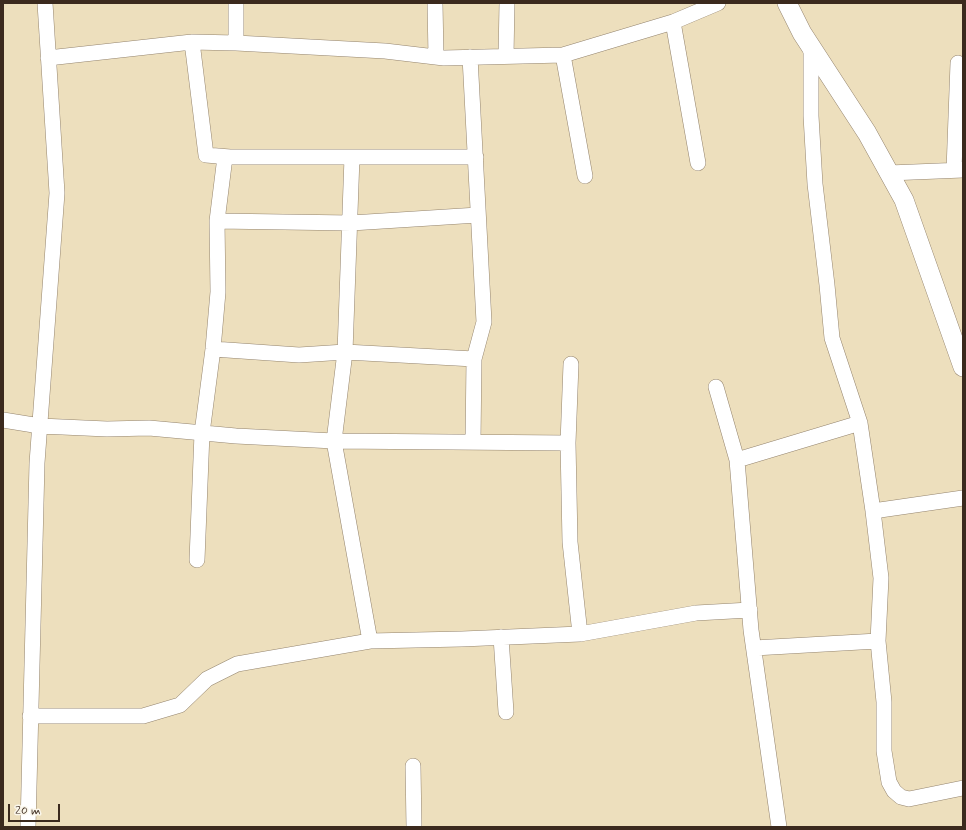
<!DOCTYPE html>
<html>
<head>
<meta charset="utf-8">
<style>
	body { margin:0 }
	#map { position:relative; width:966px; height:830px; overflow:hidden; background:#eddfbd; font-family:Mynerve,sans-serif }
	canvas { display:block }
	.frame { position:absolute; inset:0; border:4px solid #3b2a1e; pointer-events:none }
	.scale { position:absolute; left:8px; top:804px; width:52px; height:18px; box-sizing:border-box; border:2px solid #3b2a1e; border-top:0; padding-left:5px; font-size:12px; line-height:14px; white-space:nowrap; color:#3b2a1e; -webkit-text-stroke:3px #fbf7ec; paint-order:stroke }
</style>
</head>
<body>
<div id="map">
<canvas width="966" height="830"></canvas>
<div class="frame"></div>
<div class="scale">20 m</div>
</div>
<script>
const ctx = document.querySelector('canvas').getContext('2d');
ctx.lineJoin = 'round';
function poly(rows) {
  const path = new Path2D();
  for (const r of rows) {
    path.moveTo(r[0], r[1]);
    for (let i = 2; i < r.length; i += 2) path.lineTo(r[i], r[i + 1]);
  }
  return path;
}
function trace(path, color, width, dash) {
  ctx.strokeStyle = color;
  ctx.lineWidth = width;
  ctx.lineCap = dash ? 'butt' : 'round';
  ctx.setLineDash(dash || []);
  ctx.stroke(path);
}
const minor = poly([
	[435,3,436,57],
	[673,22,698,163],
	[192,42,206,155,230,157],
	[236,43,236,3],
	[811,46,811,116,815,184,827,285,832,338,860,423,873,511,881,578,878,641,884,702,884,751,889,782,894,791,901,797,909,799,963,788],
	[563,55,585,176],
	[506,56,507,3],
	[470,57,484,322,474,359,473,442],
	[48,58,192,42,236,43,385,51,444,58,563,55,673,22,718,3],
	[352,157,345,352,334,441,370,641],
	[954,170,958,63],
	[889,173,963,170],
	[217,221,351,223,478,215],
	[213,349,299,355,345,352,474,359],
	[571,364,568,443,570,542,580,634],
	[716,387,737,460,751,630,779,827],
	[3,420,40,426,107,429,149,428,236,436,334,441,568,443],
	[737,460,860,423],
	[873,511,963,498],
	[197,560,202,433,213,349,218,292,217,221,225,157,476,157],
	[501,637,506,712],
	[754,648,878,641],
	[30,716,143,716,180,705,207,679,237,664,370,641,462,639,580,634,696,613,750,610],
	[413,766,414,827],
	[28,827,37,463,57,193,45,3]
]);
const tertiary = poly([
	[787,3,802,33,867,133,904,200,963,367]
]);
trace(minor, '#94846e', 16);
trace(tertiary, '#94846e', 20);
trace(minor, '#fff', 15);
trace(tertiary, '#fff', 19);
</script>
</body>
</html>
